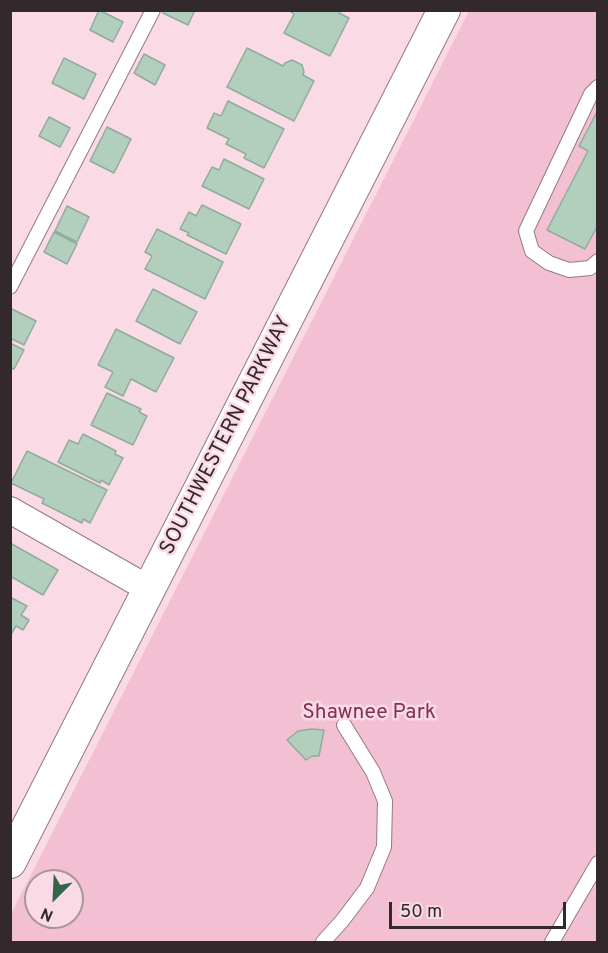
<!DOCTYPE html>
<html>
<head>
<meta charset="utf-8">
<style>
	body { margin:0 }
	#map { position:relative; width:608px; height:953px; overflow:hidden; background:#f9dae5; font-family:Overpass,sans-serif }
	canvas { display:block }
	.frame { position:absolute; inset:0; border:12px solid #33282c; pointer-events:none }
	.north { position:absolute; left:24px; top:869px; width:60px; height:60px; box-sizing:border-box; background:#f9dae5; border:2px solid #aa939b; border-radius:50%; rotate:204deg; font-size:16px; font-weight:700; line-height:24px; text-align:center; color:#33282c }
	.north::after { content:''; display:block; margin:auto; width:21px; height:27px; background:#32664a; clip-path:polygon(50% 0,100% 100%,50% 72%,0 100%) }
	.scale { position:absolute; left:389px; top:902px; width:177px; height:27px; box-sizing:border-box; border:3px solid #33282c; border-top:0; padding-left:8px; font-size:18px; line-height:21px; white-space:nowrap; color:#33282c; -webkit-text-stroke:4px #f9dae5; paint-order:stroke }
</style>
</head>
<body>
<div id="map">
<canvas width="608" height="953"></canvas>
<div class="frame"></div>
<div class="north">N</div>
<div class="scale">50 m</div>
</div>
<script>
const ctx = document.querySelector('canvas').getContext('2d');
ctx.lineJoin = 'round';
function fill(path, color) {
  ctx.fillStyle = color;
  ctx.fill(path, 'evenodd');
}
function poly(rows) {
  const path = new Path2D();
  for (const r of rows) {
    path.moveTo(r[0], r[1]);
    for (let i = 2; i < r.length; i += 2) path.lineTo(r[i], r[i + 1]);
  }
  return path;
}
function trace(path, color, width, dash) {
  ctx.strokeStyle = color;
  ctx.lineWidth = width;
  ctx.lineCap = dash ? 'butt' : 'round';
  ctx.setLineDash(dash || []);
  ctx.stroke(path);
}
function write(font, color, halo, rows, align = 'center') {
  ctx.font = font + ' Overpass,sans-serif';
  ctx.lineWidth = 5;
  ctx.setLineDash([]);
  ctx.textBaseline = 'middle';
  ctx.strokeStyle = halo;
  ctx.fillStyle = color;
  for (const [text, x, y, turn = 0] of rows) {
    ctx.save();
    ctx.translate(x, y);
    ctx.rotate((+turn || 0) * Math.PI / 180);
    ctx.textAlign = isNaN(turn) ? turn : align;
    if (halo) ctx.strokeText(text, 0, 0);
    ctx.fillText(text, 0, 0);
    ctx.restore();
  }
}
fill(poly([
	[469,11,597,11,597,942,11,942,10,916],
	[36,881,72,881,72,917,36,917]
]), '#f3c0d3');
const building = poly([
	[99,10,123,22,113,42,90,30,99,10],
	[164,10,195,10,188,25,163,13,164,10],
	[288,10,341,10,339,13,349,18,330,56,284,33,294,14,288,10],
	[247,48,283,66,285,63,292,60,302,65,304,72,303,75,314,81,294,121,227,87,247,48],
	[144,54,165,65,155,85,134,73,144,54],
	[64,58,96,74,84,99,52,83,64,58],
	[228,101,284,129,264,168,244,158,246,154,226,144,229,139,207,128,214,113,221,116,228,101],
	[598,110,598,225,585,249,547,230,588,151,579,146,598,110],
	[49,117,70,128,60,147,39,136,49,117],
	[107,127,131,139,114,173,90,161,107,127],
	[224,159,264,179,249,209,202,186,212,167,219,170,224,159],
	[202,205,241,224,226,254,187,235,189,233,180,229,189,212,196,216,202,205],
	[67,206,89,217,77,242,55,231,67,206],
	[157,229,223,262,205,299,145,269,152,256,145,252,157,229],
	[54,232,77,244,67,264,44,252,54,232],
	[153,289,197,312,180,344,136,321,153,289],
	[12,309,36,321,24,345,10,338,10,312,12,309],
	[116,329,174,358,156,392,131,379,123,396,105,387,113,372,98,365,116,329],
	[10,343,24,350,14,369,10,368,10,343],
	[107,393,141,409,139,412,147,416,133,445,91,425,107,393],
	[83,434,116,451,115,454,123,458,109,485,101,480,100,483,58,462,69,440,78,444,83,434],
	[27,451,107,490,90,523,83,519,82,523,42,503,44,499,11,483,27,451],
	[10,543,58,570,43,595,10,576,10,543],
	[10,597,27,606,21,615,29,620,23,630,16,626,10,636,10,597],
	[311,729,324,730,319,756,312,756,306,760,287,740,298,731,311,729]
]);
fill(building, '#b2cebd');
trace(building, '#91ac9c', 1.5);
const service = poly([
	[598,87,591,94,526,231,532,251,549,263,569,270,590,268,598,261],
	[10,287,153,10],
	[323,942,342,921,367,888,384,847,385,801,373,772,344,725],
	[552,942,598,863]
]);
const minor = poly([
	[10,510,149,589]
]);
const tertiary = poly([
	[10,862,444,10]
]);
trace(service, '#957983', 16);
trace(minor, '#957983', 28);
trace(tertiary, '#957983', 34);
trace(service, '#fff', 14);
trace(minor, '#fff', 26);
trace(tertiary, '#fff', 32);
write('21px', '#33282c', '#f9dae5', [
	["SOUTHWESTERN PARKWAY",227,436,-63]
]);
write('21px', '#823056', '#f9dae5', [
	["Shawnee Park",369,714]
]);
</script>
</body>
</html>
